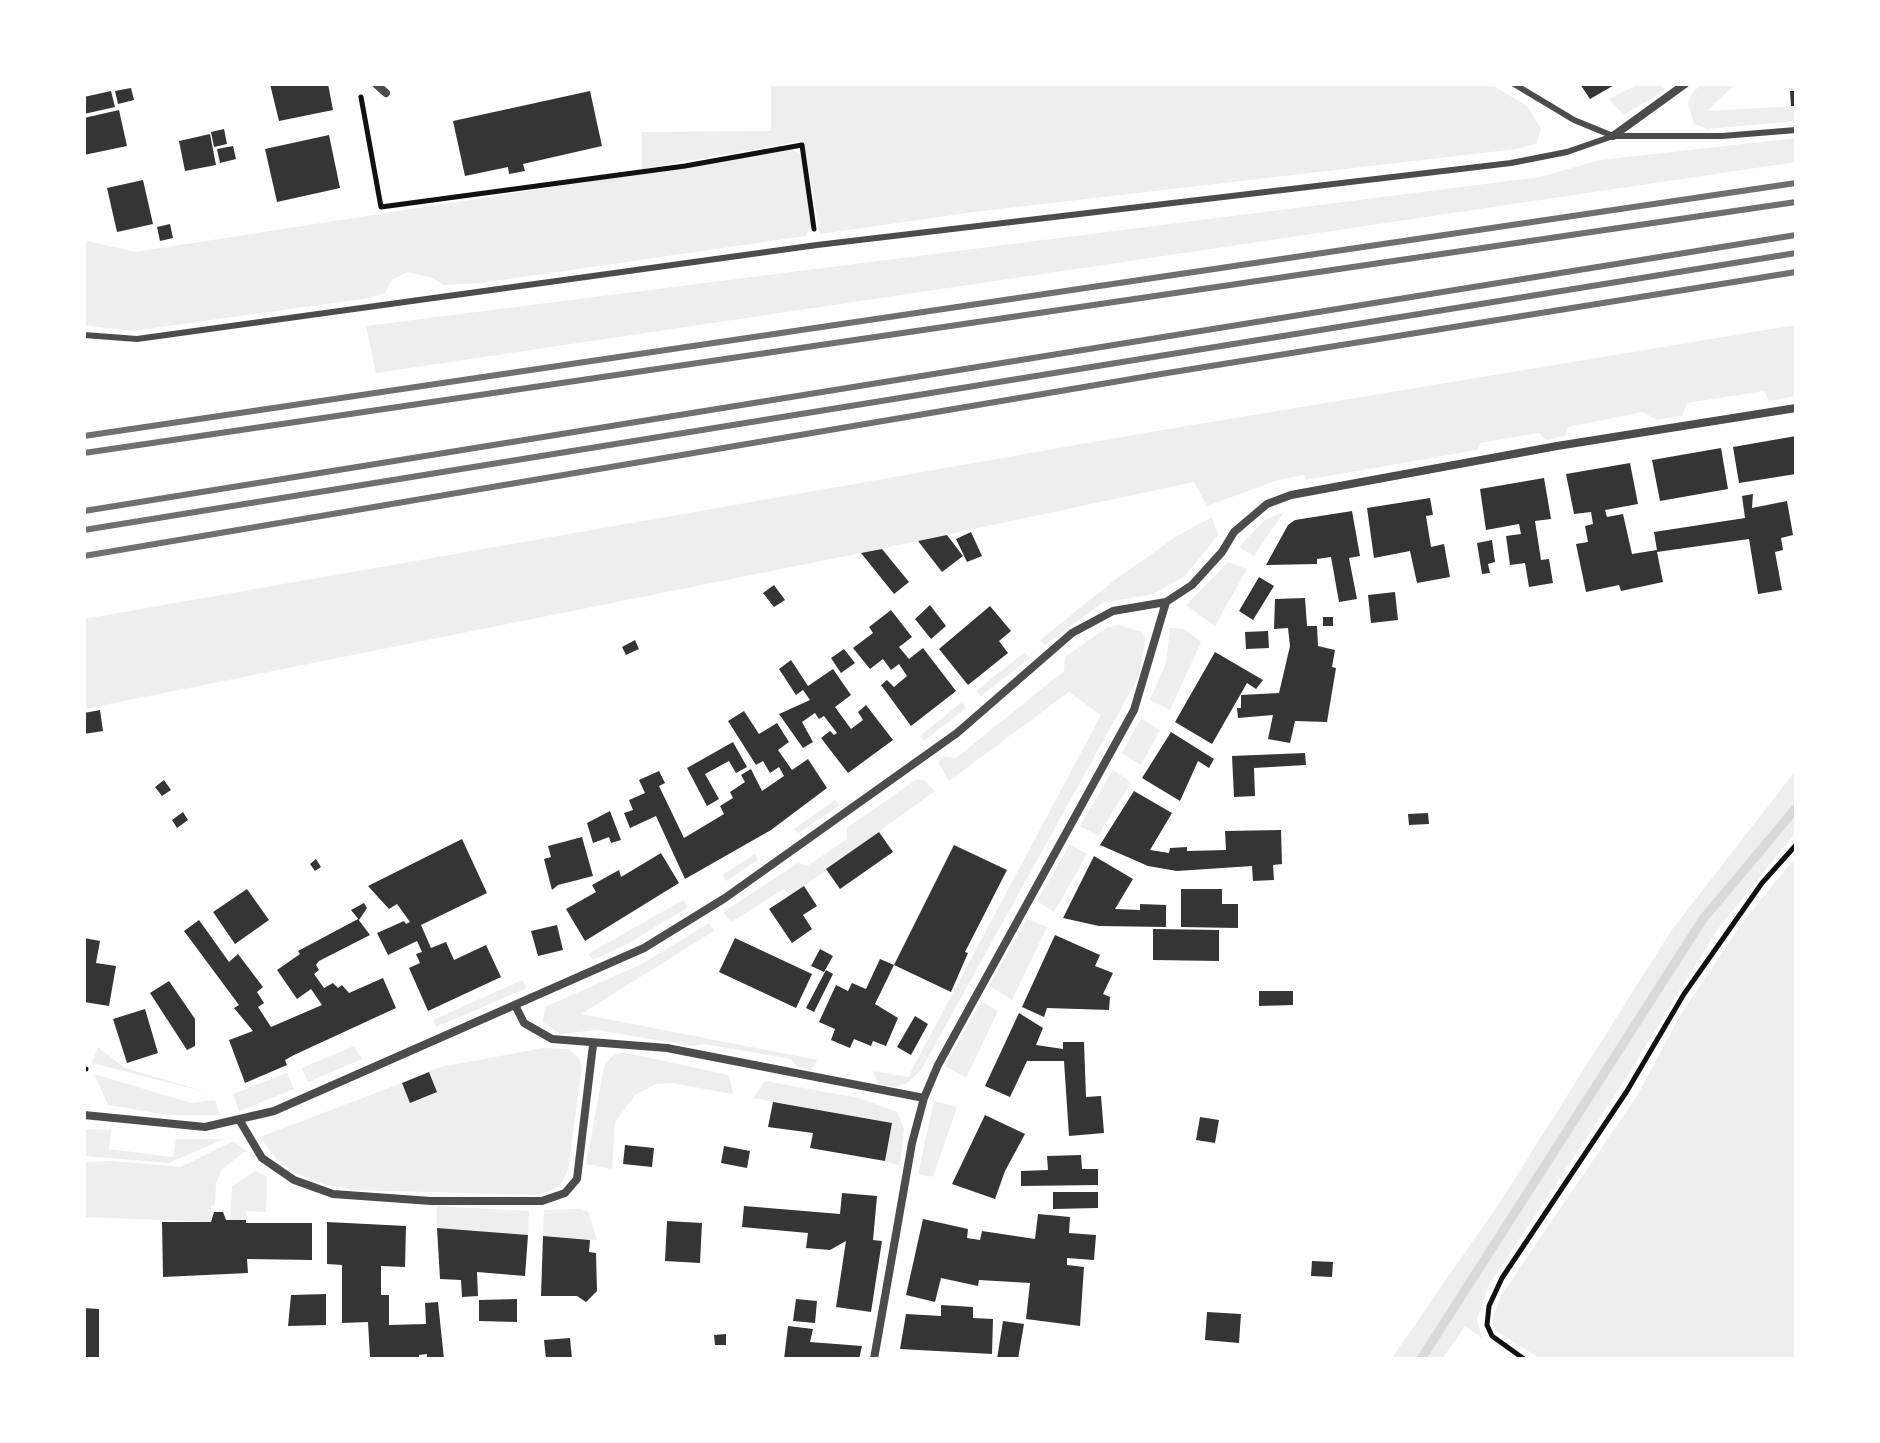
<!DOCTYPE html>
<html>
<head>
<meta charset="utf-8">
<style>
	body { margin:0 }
	#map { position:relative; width:1880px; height:1443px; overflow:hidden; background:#fff; font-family:"DM Sans",sans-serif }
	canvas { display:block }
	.frame { position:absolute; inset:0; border:86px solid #fff; pointer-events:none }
</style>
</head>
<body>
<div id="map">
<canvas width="1880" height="1443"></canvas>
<div class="frame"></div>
</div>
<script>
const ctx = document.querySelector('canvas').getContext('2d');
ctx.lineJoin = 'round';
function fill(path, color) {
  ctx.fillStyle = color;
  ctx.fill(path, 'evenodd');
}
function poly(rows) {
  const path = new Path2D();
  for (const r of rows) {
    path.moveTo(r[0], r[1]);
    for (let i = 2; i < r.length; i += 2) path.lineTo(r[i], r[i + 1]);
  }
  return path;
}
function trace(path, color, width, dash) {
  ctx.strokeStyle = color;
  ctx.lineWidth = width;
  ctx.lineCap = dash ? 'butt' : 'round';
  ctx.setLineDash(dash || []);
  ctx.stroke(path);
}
fill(poly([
	[771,84,1491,84,1528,107,1541,129,1537,143,1517,149,974,212,820,234,804,144,797,142,642,169,642,132,771,131],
	[1639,84,1661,84,1665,90,1624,115,1609,99],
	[1702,84,1735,84,1707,111,1796,106,1796,121,1707,129,1694,124,1688,104,1692,93],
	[1796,138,1796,162,376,373,366,326,1540,177,1600,160],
	[792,150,802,154,811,225,806,236,481,283,444,285,430,277,407,272,392,280,385,293,369,298,132,331,84,325,84,240,135,252],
	[1796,325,1796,396,1769,401,1764,391,1687,403,1682,416,1657,420,1643,412,1568,427,1565,436,1546,440,1539,433,1480,443,1477,450,1305,480,1304,475,1278,480,1207,506,1194,482,861,553,84,709,84,619,1162,430],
	[1284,512,1254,556,1239,547,1265,520],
	[1212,517,1218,535,1185,576,1153,594,1102,603,1045,645,1040,640,1116,579,1177,536],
	[1228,562,1247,569,1215,626,1186,605],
	[1119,625,1141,632,1145,639,1139,676,921,1070,907,1083,895,1087,878,1084,873,1071,908,1077,1101,715,1069,692,949,781,938,762,944,757,956,758,1064,671,1065,657,1108,627],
	[1170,628,1184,629,1201,642,1170,710,1150,700,1166,663],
	[1025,652,1030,658,981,696,976,691],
	[962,702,966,708,924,741,920,736],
	[1141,718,1160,730,1141,765,1122,753],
	[1113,770,1131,782,1098,836,1080,826],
	[1796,770,1796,832,1717,930,1619,1089,1489,1285,1477,1319,1482,1338,1465,1326,1442,1359,1391,1359,1500,1202,1671,931],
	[917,779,924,780,935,791,804,886,790,896,784,889,731,922,723,912,798,863,807,866,847,839,847,828],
	[835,800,840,805,798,833,794,829],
	[1070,844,1087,854,1054,912,1037,901],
	[755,854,758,860,726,881,722,875],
	[1796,857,1796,1359,1541,1359,1495,1330,1492,1320,1501,1296,1638,1094,1681,1014,1746,918],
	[683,900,688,907,629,943,593,960,588,954],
	[1027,919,1047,927,1012,1000,989,986],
	[709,923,714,931,581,1014,818,1060,810,1070,797,1067,791,1059,704,1044,691,1046,598,1030,560,1034,543,1022,545,1007,642,964],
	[522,980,527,988,436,1027,433,1020],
	[981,1001,998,1011,966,1078,945,1066],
	[354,1046,362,1059,308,1082,302,1068],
	[98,1047,125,1068,213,1094,92,1063],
	[544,1048,568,1049,578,1057,582,1067,568,1170,560,1185,551,1191,536,1195,353,1190,324,1184,295,1173,277,1160,260,1137,402,1083,410,1102,437,1092,429,1072,440,1067],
	[622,1052,729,1075,733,1094,672,1083,656,1084,635,1095,615,1122,612,1169,586,1164,604,1067,611,1057],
	[287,1073,294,1089,239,1111,233,1094],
	[94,1074,191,1103,215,1100,220,1115,168,1115,108,1105],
	[765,1081,859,1098,897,1112,904,1129,900,1166,885,1161,891,1123,753,1098],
	[934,1101,957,1107,933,1177,918,1174],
	[84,1129,111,1130,109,1149,173,1157,176,1139,224,1139,169,1163,84,1156],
	[233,1141,246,1151,222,1169,216,1183,215,1203,211,1207,211,1222,84,1217,84,1162,112,1161,181,1167],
	[255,1171,267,1177,266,1212,246,1211,246,1220,230,1220,232,1186],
	[437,1206,529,1211,528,1235,437,1228],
	[580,1209,588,1212,597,1240,543,1236,544,1210]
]), '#eee');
trace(poly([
	[1421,1359,1703,919,1796,808]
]), '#d9d9d9', 9);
fill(poly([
	[270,84,328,84,333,110,279,121],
	[1580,84,1616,84,1590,99],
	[131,88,134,100,118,104,115,91],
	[111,91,115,107,84,114,84,97],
	[590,91,602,146,523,164,525,171,509,174,508,167,465,176,453,121],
	[1790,91,1796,91,1796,106,1791,106],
	[119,110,127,146,84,155,84,118],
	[224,129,227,144,214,147,211,132],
	[210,134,216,165,185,171,179,141],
	[329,135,340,188,277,202,265,149],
	[233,146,236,159,220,163,217,149],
	[143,180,153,224,117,232,107,188],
	[170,224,173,238,160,241,157,227],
	[1796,436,1796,474,1739,483,1733,447],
	[1721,448,1728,489,1660,501,1652,460],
	[1630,463,1638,504,1605,510,1607,517,1623,514,1632,554,1657,550,1654,532,1745,518,1742,496,1753,494,1752,508,1787,501,1793,535,1781,538,1783,550,1775,552,1782,590,1758,594,1749,539,1657,552,1663,582,1621,591,1619,585,1586,592,1576,544,1588,542,1585,526,1593,524,1591,512,1574,514,1566,474],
	[1544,478,1551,519,1535,521,1541,560,1549,559,1553,583,1529,587,1525,563,1510,565,1506,536,1521,534,1519,524,1486,530,1480,489],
	[1430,498,1433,515,1426,516,1431,547,1444,544,1450,577,1417,583,1410,551,1374,558,1367,508],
	[1352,511,1360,556,1349,558,1357,599,1339,602,1331,557,1317,559,1317,564,1266,565,1288,525,1295,520],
	[971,532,982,556,967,562,956,539],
	[947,535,963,556,942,572,918,541],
	[1492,540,1495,562,1488,564,1490,573,1482,574,1477,543],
	[882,549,909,582,894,594,861,553],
	[1259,577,1274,586,1253,620,1239,611],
	[774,585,785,600,774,607,763,593],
	[1395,592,1398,620,1371,623,1368,595],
	[1305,598,1307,626,1317,626,1318,646,1335,650,1332,667,1336,668,1327,722,1295,721,1290,743,1268,739,1273,715,1238,718,1237,708,1241,708,1241,695,1279,693,1290,646,1288,628,1274,629,1275,599],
	[930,605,946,626,931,639,915,619],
	[990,606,1011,631,999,641,1008,653,968,685,939,649],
	[891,610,912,637,899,647,909,659,923,648,956,691,911,726,881,685,887,680,894,687,907,676,899,664,891,670,883,659,870,669,853,648,873,633,869,627],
	[1323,617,1333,617,1333,626,1323,626],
	[1268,631,1269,648,1246,649,1245,632],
	[635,640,639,649,626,655,622,647],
	[844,649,855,663,841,673,831,658],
	[1215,652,1263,680,1256,689,1247,683,1212,744,1175,722],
	[791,660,808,686,833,669,851,695,835,707,851,729,863,720,858,712,866,705,893,740,848,773,821,738,830,731,834,735,837,733,824,716,819,719,815,713,802,722,813,742,803,748,779,714,810,700,803,690,796,695,779,669],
	[100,710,103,731,84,734,84,713],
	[744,711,759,734,777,723,789,742,778,750,792,770,808,759,827,788,771,830,685,879,656,816,630,828,624,813,633,810,629,800,645,793,639,780,659,771,665,783,659,786,684,838,724,814,720,806,733,798,730,792,745,782,741,775,751,769,762,791,784,776,779,767,770,773,763,761,756,765,728,721],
	[1171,732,1214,759,1209,768,1198,761,1180,801,1142,778],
	[733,742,747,767,736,773,729,761,705,774,719,799,707,806,687,768],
	[1305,753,1306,765,1254,768,1255,796,1234,797,1232,756],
	[164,780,171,790,162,796,155,787],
	[1134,791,1172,813,1150,850,1169,853,1170,848,1187,847,1187,851,1226,850,1225,831,1281,830,1282,864,1273,865,1274,880,1253,881,1252,866,1177,871,1148,866,1100,845],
	[610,811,621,840,611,843,609,837,593,843,587,823],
	[183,812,188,820,177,828,172,820],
	[1428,813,1429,824,1409,825,1408,814],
	[879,832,893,852,840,889,826,869],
	[582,837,593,876,558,885,552,890,544,859,551,857,548,846],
	[462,839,487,893,421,925,431,948,446,942,454,960,486,945,501,977,428,1011,409,968,420,963,416,954,422,952,417,941,388,955,377,933,404,921,406,924,410,922,397,904,389,909,368,886],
	[954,845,1007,870,965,952,968,953,951,992,894,965],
	[661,853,679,883,585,941,566,909,596,892,592,885,619,870,621,877],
	[1094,856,1133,879,1115,909,1140,910,1140,904,1166,905,1166,927,1099,926,1063,918],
	[316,859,321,867,315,871,310,864],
	[804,886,817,906,803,915,812,929,792,943,769,909],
	[247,889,269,920,235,944,213,912],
	[1181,889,1222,889,1222,904,1238,904,1238,928,1181,927],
	[364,903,367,908,359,920,351,910],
	[358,919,370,935,319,961,316,965,319,970,314,974,324,988,333,983,338,988,342,985,349,993,383,978,396,1008,294,1055,285,1060,287,1065,245,1083,229,1040,253,1031,234,1008,239,1005,184,931,199,920,229,962,238,954,263,987,257,992,264,1003,258,1007,271,1027,322,1005,311,989,297,999,277,970,300,954,298,951],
	[557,925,563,950,538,956,531,931],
	[1153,929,1219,930,1219,961,1153,960],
	[1055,935,1100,955,1095,966,1113,973,1103,994,1110,997,1109,1010,1047,1008,1044,1017,1022,1007],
	[84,938,100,941,96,963,116,966,109,1006,84,1002],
	[735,938,812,974,796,1008,719,972],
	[820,949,833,956,824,972,811,966],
	[880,959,894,965,875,1004,898,1018,886,1046,873,1041,871,1046,854,1039,850,1048,831,1040,835,1029,819,1022,836,985,848,991,852,983,866,989],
	[826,970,833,974,814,1012,806,1008],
	[169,981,195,1019,195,1046,187,1050,150,993],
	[1259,991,1293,991,1293,1005,1259,1006],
	[145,1009,158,1053,127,1063,113,1019],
	[1019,1013,1043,1028,1036,1045,1063,1049,1063,1042,1084,1042,1086,1097,1101,1096,1104,1133,1069,1136,1064,1061,1027,1061,1010,1097,985,1086],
	[915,1016,928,1024,911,1055,897,1047],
	[429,1072,437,1092,410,1103,402,1083],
	[773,1102,892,1123,885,1161,810,1148,813,1133,768,1127],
	[985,1115,1025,1134,1005,1171,995,1199,952,1184],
	[1200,1117,1219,1120,1215,1143,1196,1140],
	[625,1145,654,1148,652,1167,623,1164],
	[724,1146,750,1151,747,1168,721,1163],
	[1081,1155,1082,1169,1098,1169,1098,1185,1021,1186,1021,1171,1048,1170,1047,1156],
	[1053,1192,1098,1192,1098,1208,1053,1209],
	[842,1193,877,1196,873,1240,882,1241,871,1312,836,1307,846,1241,830,1250,806,1248,808,1233,742,1227,744,1206,840,1214],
	[214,1212,223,1212,226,1220,246,1220,246,1223,312,1223,312,1260,247,1259,248,1273,163,1277,162,1222,211,1222],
	[1038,1214,1070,1217,1069,1233,1096,1235,1094,1260,1067,1258,1067,1265,1084,1267,1080,1326,1026,1319,1030,1283,979,1280,978,1286,941,1278,935,1302,906,1295,923,1219,968,1229,967,1238,980,1240,982,1231,1035,1239],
	[667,1221,702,1223,700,1263,665,1261],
	[327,1222,406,1226,405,1267,381,1266,381,1295,389,1295,389,1325,426,1324,425,1303,438,1302,444,1359,427,1359,427,1354,419,1355,419,1359,370,1357,368,1322,342,1323,342,1265,327,1264],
	[437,1228,528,1235,525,1276,477,1272,478,1296,462,1297,461,1280,440,1279],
	[543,1236,590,1240,589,1252,596,1253,597,1291,586,1302,577,1296,541,1296],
	[1312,1261,1333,1262,1332,1277,1311,1276],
	[326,1294,326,1325,288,1326,291,1295],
	[517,1299,517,1322,479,1321,479,1300],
	[796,1299,817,1301,815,1323,793,1321],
	[941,1305,973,1307,973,1318,993,1319,992,1354,900,1349,906,1314,941,1316],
	[84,1308,99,1309,99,1359,84,1359],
	[1207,1312,1241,1314,1239,1343,1205,1340],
	[1003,1321,1024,1324,1018,1359,997,1359],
	[788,1326,813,1329,810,1342,862,1346,859,1359,784,1359],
	[726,1334,726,1345,715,1345,714,1335],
	[570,1338,572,1359,546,1359,544,1340]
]), '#353535');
trace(poly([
	[361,97,381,207,685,166,802,145,814,229],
	[84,1069,86,1069],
	[1524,1359,1492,1336,1487,1325,1489,1306,1502,1278,1627,1091,1684,994,1762,883,1796,845]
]), '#111', 5);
trace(poly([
	[1514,84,1574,120,1613,136],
	[84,335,137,339,817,245,1511,163,1567,152,1613,136,1722,136,1796,130]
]), '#4c4c4c', 6);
trace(poly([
	[376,84,386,93],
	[1613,136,1685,84],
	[515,1005,524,1023,552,1039,667,1048,924,1098],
	[84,1115,205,1127,274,1111,644,948,725,898,957,733,1072,633,1113,611,1166,602,1192,585,1222,552,1234,532,1267,504,1291,495,1557,446,1796,408],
	[240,1121,262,1158,294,1180,333,1194,431,1201,542,1201,565,1193,577,1179,593,1045],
	[874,1359,912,1143,924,1098,938,1065,1134,710,1166,602]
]), '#4c4c4c', 8);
trace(poly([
	[84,436,1796,183],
	[84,453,1796,202],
	[84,511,1796,235],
	[84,530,1796,253],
	[84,556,1161,374,1796,272]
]), '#707070', 6);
</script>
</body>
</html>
